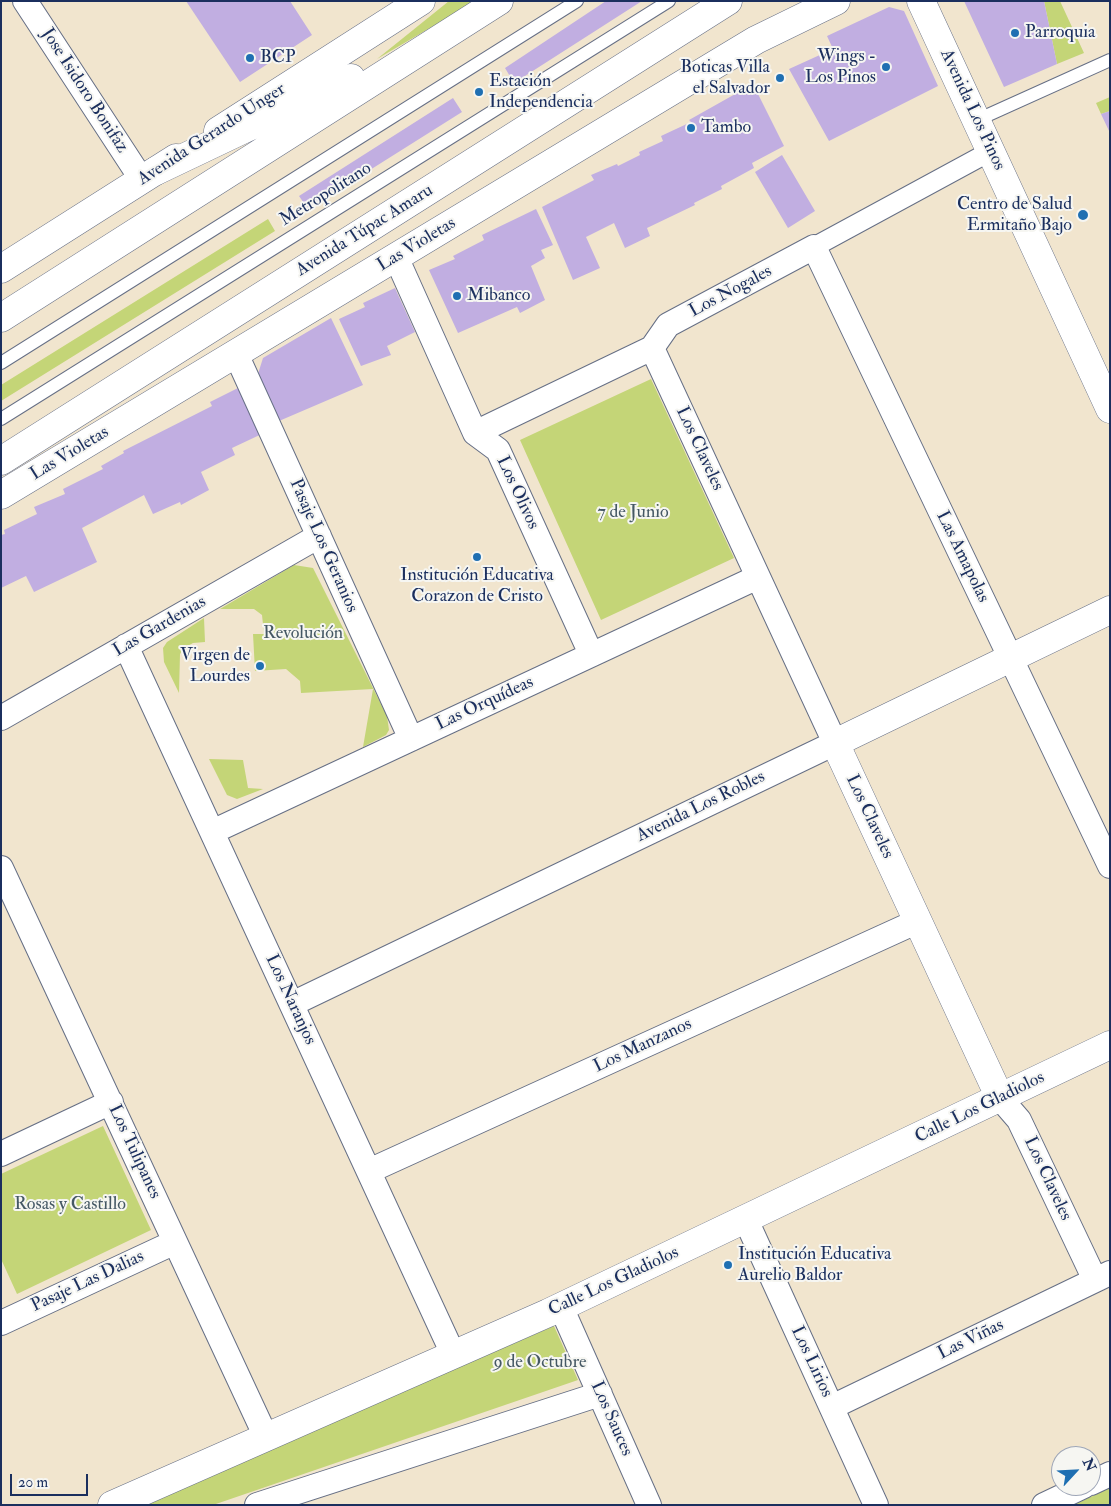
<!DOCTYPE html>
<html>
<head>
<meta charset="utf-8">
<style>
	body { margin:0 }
	#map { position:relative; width:1111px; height:1506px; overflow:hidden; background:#f1e5ce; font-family:"IM FELL Double Pica",serif }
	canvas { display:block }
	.frame { position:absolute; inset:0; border:2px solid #1b2f5e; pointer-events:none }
	.north { position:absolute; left:1051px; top:1446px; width:50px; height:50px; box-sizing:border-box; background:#f6f6f2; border:1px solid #9ea6b7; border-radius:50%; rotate:65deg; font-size:14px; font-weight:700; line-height:20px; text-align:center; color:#1b2f5e }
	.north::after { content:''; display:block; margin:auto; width:18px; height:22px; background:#1f6fb2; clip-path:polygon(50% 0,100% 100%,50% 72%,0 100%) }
	.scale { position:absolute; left:10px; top:1474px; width:78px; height:22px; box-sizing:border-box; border:2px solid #1b2f5e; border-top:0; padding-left:6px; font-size:15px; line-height:18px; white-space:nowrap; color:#1b2f5e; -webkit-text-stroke:4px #f6f6f2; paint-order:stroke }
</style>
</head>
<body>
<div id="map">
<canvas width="1111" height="1506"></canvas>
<div class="frame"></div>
<div class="north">N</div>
<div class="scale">20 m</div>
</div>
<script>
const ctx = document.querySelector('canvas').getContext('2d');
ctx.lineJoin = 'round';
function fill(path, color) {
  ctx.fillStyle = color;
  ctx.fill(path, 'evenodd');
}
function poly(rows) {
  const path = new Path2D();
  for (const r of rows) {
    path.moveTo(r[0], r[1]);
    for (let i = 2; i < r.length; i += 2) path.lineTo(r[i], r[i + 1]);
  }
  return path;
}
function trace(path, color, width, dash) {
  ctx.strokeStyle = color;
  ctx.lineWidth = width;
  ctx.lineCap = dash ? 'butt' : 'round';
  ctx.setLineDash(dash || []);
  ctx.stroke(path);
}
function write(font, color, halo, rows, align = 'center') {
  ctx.font = font + ' "IM FELL Double Pica",serif';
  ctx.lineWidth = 4;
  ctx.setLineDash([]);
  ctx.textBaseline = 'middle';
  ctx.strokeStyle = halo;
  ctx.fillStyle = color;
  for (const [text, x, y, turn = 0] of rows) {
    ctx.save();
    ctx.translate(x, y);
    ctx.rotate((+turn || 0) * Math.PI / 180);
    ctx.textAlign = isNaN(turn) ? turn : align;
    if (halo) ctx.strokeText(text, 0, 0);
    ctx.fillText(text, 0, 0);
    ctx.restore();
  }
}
fill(poly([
	[449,1,476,1,377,59],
	[1044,1,1060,1,1084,53,1057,64],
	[1110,97,1110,111,1101,114,1096,103],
	[268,219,275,231,1,401,1,385],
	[651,379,734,558,601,620,520,440],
	[294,565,313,568,387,716,389,730,386,735,363,747,373,689,301,693,300,681,286,669,255,671,253,634,264,634,262,615,254,609,220,609],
	[204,618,205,642,193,643,184,648,180,654,179,693,164,662,163,648,167,642],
	[209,759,243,760,248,788,263,789,237,799,227,795],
	[103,1126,151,1230,17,1294,1,1259,1,1174],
	[554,1326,578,1380,213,1505,139,1505],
	[1110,1488,1110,1505,1073,1505]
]), '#c4d577');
fill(poly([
	[186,1,290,1,312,35,240,82],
	[606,1,642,1,514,83,505,68],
	[964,1,1044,1,1057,64,1004,87],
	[889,7,904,11,938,86,829,141,789,69,833,49,827,36],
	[753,84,784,146,752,163,754,168,721,186,722,189,694,203,695,205,647,228,650,236,625,248,614,223,586,237,600,268,573,280,542,207,594,180,591,175,617,164,618,166,640,155,639,152,663,141,661,136,691,122,689,120],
	[453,98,462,112,308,209,299,196],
	[1110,111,1110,133,1101,114],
	[782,155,815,211,788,228,755,172],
	[536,209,553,245,541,250,545,258,531,266,545,300,520,313,517,307,458,333,429,270,455,259,453,256,484,240,482,235],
	[395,288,415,332,387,346,391,355,361,366,339,319,365,307,363,303],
	[331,318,363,385,279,421,257,377,263,358],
	[244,385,266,432,232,448,235,455,201,472,209,490,181,505,180,502,153,514,144,495,82,528,97,562,34,592,26,576,1,588,1,535,5,534,4,530,37,514,34,507,65,494,63,489,103,469,101,466,124,453,123,451,212,406,210,402]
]), '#c1aee1');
const service = poly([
	[977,120,1110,60],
	[1,363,577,1],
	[1,419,669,1]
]);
const pedestrian = poly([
	[814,247,991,151]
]);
const minor = poly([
	[25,1,142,180],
	[396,257,475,433,498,450,591,654],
	[236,354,411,739],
	[475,433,652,348,668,325,814,247,1110,866],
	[126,646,453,1354],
	[1,718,319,536],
	[212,832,758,577],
	[1,868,266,1437],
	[292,1004,835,743,652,348],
	[1000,1098,1019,1120,1095,1280],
	[1,1154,111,1102],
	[369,1171,918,921],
	[746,1220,876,1505],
	[561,1307,649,1505],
	[1,1323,175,1242],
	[832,1407,1110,1273],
	[1091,1483,1110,1474],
	[257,1505,600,1394],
	[1044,1505,1084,1486]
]);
const tertiary = poly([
	[921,1,1110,409],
	[218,131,421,1],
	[1,269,176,158],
	[1,495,756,40,836,1],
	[1000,1098,835,743,1110,610],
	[112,1505,548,1313,1110,1045]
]);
const primary = poly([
	[156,171,351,78],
	[1,318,499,1],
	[1,461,728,1]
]);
trace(service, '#666f85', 14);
trace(pedestrian, '#666f85', 21);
trace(minor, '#666f85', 26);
trace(tertiary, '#666f85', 29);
trace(primary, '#666f85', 29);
trace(service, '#fff', 12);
trace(pedestrian, '#fff', 19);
trace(minor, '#fff', 24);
trace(tertiary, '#fff', 28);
trace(primary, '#fff', 28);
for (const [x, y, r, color] of [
	[1015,33,5,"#1f6fb2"],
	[250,58,5,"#1f6fb2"],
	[886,67,5,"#1f6fb2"],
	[780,78,5,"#1f6fb2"],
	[479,92,5,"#1f6fb2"],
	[691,128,5,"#1f6fb2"],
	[1083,215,6,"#1f6fb2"],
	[457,296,5,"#1f6fb2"],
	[477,557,5,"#1f6fb2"],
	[260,666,5,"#1f6fb2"],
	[728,1265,5,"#1f6fb2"]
]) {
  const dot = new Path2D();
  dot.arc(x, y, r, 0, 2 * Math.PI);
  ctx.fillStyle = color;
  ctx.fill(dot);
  trace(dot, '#f6f6f2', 2);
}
write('18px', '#1b2f5e', '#f6f6f2', [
	["Parroquia",1025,33],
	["Wings -",876,57,"right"],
	["Los Pinos",876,78,"right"],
	["BCP",260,58],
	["Boticas Villa",770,68,"right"],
	["el Salvador",770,89,"right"],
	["Estación",489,82],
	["Independencia",489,103],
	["Tambo",701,128],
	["Centro de Salud",1072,205,"right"],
	["Ermitaño Bajo",1072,226,"right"],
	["Mibanco",467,296],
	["Institución Educativa",477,576,"center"],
	["Corazon de Cristo",477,597,"center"],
	["Virgen de",250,656,"right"],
	["Lourdes",250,677,"right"],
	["Institución Educativa",738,1255],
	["Aurelio Baldor",738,1276]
], 'left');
write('18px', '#1b2f5e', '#f6f6f2', [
	["Jose Isidoro Bonifaz",84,91,57],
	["Avenida Los Pinos",972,110,65],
	["Avenida Gerardo Unger",212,135,-33],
	["Metropolitano",326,195,-32],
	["Avenida Túpac Amaru",365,231,-32],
	["Las Violetas",417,245,-31],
	["Los Nogales",731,292,-28],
	["Los Claveles",699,449,65],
	["Las Violetas",70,454,-31],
	["Los Olivos",517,493,65],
	["Pasaje Los Geranios",323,546,66],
	["Las Amapolas",962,557,64],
	["Las Gardenias",160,627,-30],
	["Las Orquídeas",485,704,-25],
	["Avenida Los Robles",701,807,-26],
	["Los Claveles",869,817,65],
	["Los Naranjos",290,1000,65],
	["Los Manzanos",643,1046,-25],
	["Calle Los Gladiolos",980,1108,-26],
	["Los Tulipanes",134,1152,65],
	["Los Claveles",1047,1179,65],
	["Pasaje Las Dalias",88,1282,-25],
	["Calle Los Gladiolos",614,1282,-25],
	["Las Viñas",971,1340,-26],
	["Los Lirios",811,1362,65],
	["Los Sauces",611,1419,66]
]);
write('18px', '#455864', '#f6f6f2', [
	["7 de Junio",633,513],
	["Revolución",303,634],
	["Rosas y Castillo",70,1205],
	["9 de Octubre",540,1363]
]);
</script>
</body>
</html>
